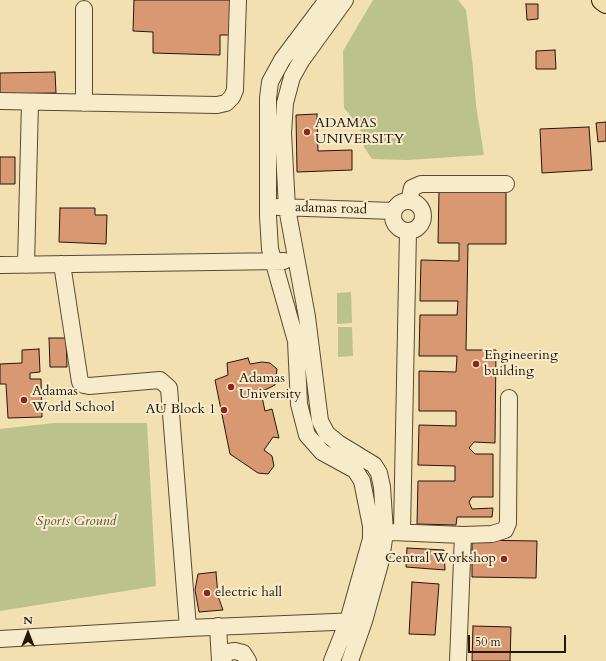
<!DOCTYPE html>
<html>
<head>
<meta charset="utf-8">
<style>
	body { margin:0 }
	#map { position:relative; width:606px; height:661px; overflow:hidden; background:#f2e0b1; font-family:Cardo,serif }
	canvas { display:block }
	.north { position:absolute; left:8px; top:613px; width:40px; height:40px; -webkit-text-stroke:3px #f7ebcc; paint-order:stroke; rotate:0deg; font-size:11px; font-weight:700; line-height:16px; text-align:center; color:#25160a }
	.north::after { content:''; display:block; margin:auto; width:14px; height:18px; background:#25160a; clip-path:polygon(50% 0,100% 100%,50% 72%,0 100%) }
	.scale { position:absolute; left:468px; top:635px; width:98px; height:18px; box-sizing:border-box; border:2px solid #25160a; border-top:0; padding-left:5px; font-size:12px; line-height:14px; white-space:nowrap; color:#25160a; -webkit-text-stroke:3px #f7ebcc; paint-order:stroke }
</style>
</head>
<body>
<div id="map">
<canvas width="606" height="661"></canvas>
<div class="north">N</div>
<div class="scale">50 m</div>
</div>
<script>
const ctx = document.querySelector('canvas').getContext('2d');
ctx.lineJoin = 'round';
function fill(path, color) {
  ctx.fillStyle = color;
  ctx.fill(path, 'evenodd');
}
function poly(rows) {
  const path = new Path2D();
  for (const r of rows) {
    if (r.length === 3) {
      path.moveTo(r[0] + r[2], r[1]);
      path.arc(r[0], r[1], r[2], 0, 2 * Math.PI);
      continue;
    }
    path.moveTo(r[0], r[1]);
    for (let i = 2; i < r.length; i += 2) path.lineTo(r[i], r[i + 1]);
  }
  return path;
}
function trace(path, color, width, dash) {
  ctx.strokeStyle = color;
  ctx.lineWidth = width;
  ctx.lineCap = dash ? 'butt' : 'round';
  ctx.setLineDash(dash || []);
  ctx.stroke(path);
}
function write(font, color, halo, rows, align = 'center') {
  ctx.font = font + ' Cardo,serif';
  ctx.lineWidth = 4;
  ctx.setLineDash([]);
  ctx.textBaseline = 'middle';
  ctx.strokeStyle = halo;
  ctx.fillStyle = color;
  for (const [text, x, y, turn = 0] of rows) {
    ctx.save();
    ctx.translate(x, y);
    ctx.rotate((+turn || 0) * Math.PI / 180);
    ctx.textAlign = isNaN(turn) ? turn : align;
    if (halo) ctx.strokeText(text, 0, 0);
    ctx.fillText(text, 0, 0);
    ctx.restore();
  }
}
fill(poly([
	[373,0,458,0,466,10,473,68,476,105,484,155,407,160,372,159,364,147,360,127,344,108,343,51],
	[351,292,352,323,337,324,337,293],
	[338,327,352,327,353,356,338,357],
	[54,423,147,423,156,586,0,611,0,429]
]), '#bbc28b');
const building = poly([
	[134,0,235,0,234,35,220,35,220,55,153,53,153,32,133,31,134,0],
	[526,4,538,4,538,19,527,20,526,4],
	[555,50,556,69,536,69,536,51,555,50],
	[55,72,56,93,0,94,0,73,55,72],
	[317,114,318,151,352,150,352,170,297,172,296,115,317,114],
	[606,122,606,141,598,142,596,123,606,122],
	[589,127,592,170,542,173,540,129,589,127],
	[0,157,15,157,15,184,0,184,0,157],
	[439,190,506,191,506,244,468,244,466,350,496,350,495,443,474,442,469,448,475,454,493,454,493,497,472,497,469,502,472,509,493,508,492,517,457,517,456,525,417,524,418,481,455,481,455,466,418,465,419,425,456,426,456,411,419,411,419,371,456,372,457,356,419,356,420,315,457,315,458,301,420,301,421,260,459,261,459,243,438,243,439,190],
	[60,208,95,208,95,215,107,215,106,244,59,242,60,208],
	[49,338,66,338,67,367,50,367,49,338],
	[39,349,40,372,30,373,30,379,41,379,42,417,8,418,6,384,0,384,0,364,22,363,22,350,39,349],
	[248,358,250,364,262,362,270,363,277,369,275,385,261,392,265,411,272,409,279,438,273,437,264,450,272,456,274,466,268,474,258,473,230,454,215,380,228,375,227,363,248,358],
	[472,540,537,541,536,578,472,577,472,540],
	[407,548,444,550,445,570,406,567,407,548],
	[216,572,218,596,223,610,199,612,195,590,198,574,216,572],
	[412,582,439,584,435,635,409,634,412,582],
	[473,626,511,627,510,661,472,661,473,626]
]);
fill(building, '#d89871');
trace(building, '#25160a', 1);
const minor = poly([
	[327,0,282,60,270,82,268,98,268,216,270,249,296,341,299,404,307,435,322,452,355,470,362,481,371,526,371,539,348,621,332,661],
	[345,0,301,61,292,77,285,103,283,133,287,208,307,317,320,421,327,434,338,443,374,465,379,473,382,487,385,532,381,560,364,621,350,661],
	[84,9,84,103],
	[0,101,217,105,226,103,232,97,235,90,238,0],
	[409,201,412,188,421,184,506,184],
	[408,216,15],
	[278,207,394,211],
	[62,264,80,382,84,385,89,386,160,380,169,388,188,628],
	[0,265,284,261],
	[26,265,30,102],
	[402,531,408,231],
	[391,532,463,535,492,534,505,530,508,523,509,398],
	[218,626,220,661],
	[0,639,188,628,358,621],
	[221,661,228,652,235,651,243,653,248,661],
	[458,661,463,535]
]);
const major = poly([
	[602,0,606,3]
]);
trace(minor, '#584834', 18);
trace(major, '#25160a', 22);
trace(minor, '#f7ebcc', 16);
trace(major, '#f2e0b1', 20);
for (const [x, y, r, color] of [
	[307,132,4,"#8f2418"],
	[476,364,4,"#8f2418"],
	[231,387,4,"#8f2418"],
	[24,400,4,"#8f2418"],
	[224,410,4,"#8f2418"],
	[504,559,4,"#8f2418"],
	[207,593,4,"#8f2418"]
]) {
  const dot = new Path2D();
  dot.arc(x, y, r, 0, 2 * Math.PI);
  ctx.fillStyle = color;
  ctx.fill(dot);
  trace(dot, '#f7ebcc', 1.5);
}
write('14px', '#25160a', '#f7ebcc', [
	["ADAMAS",315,124],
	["UNIVERSITY",315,140],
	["Engineering",484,356],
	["building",484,372],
	["Adamas",239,379],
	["University",239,395],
	["Adamas",32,392],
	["World School",32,408],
	["AU Block 1",216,410,"right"],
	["Central Workshop",496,559,"right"],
	["electric hall",215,593]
], 'left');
write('14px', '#25160a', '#f7ebcc', [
	["adamas road",331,209,2]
]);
write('italic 14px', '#5a5237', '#f7ebcc', [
	["Sports Ground",76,522]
]);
</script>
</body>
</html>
